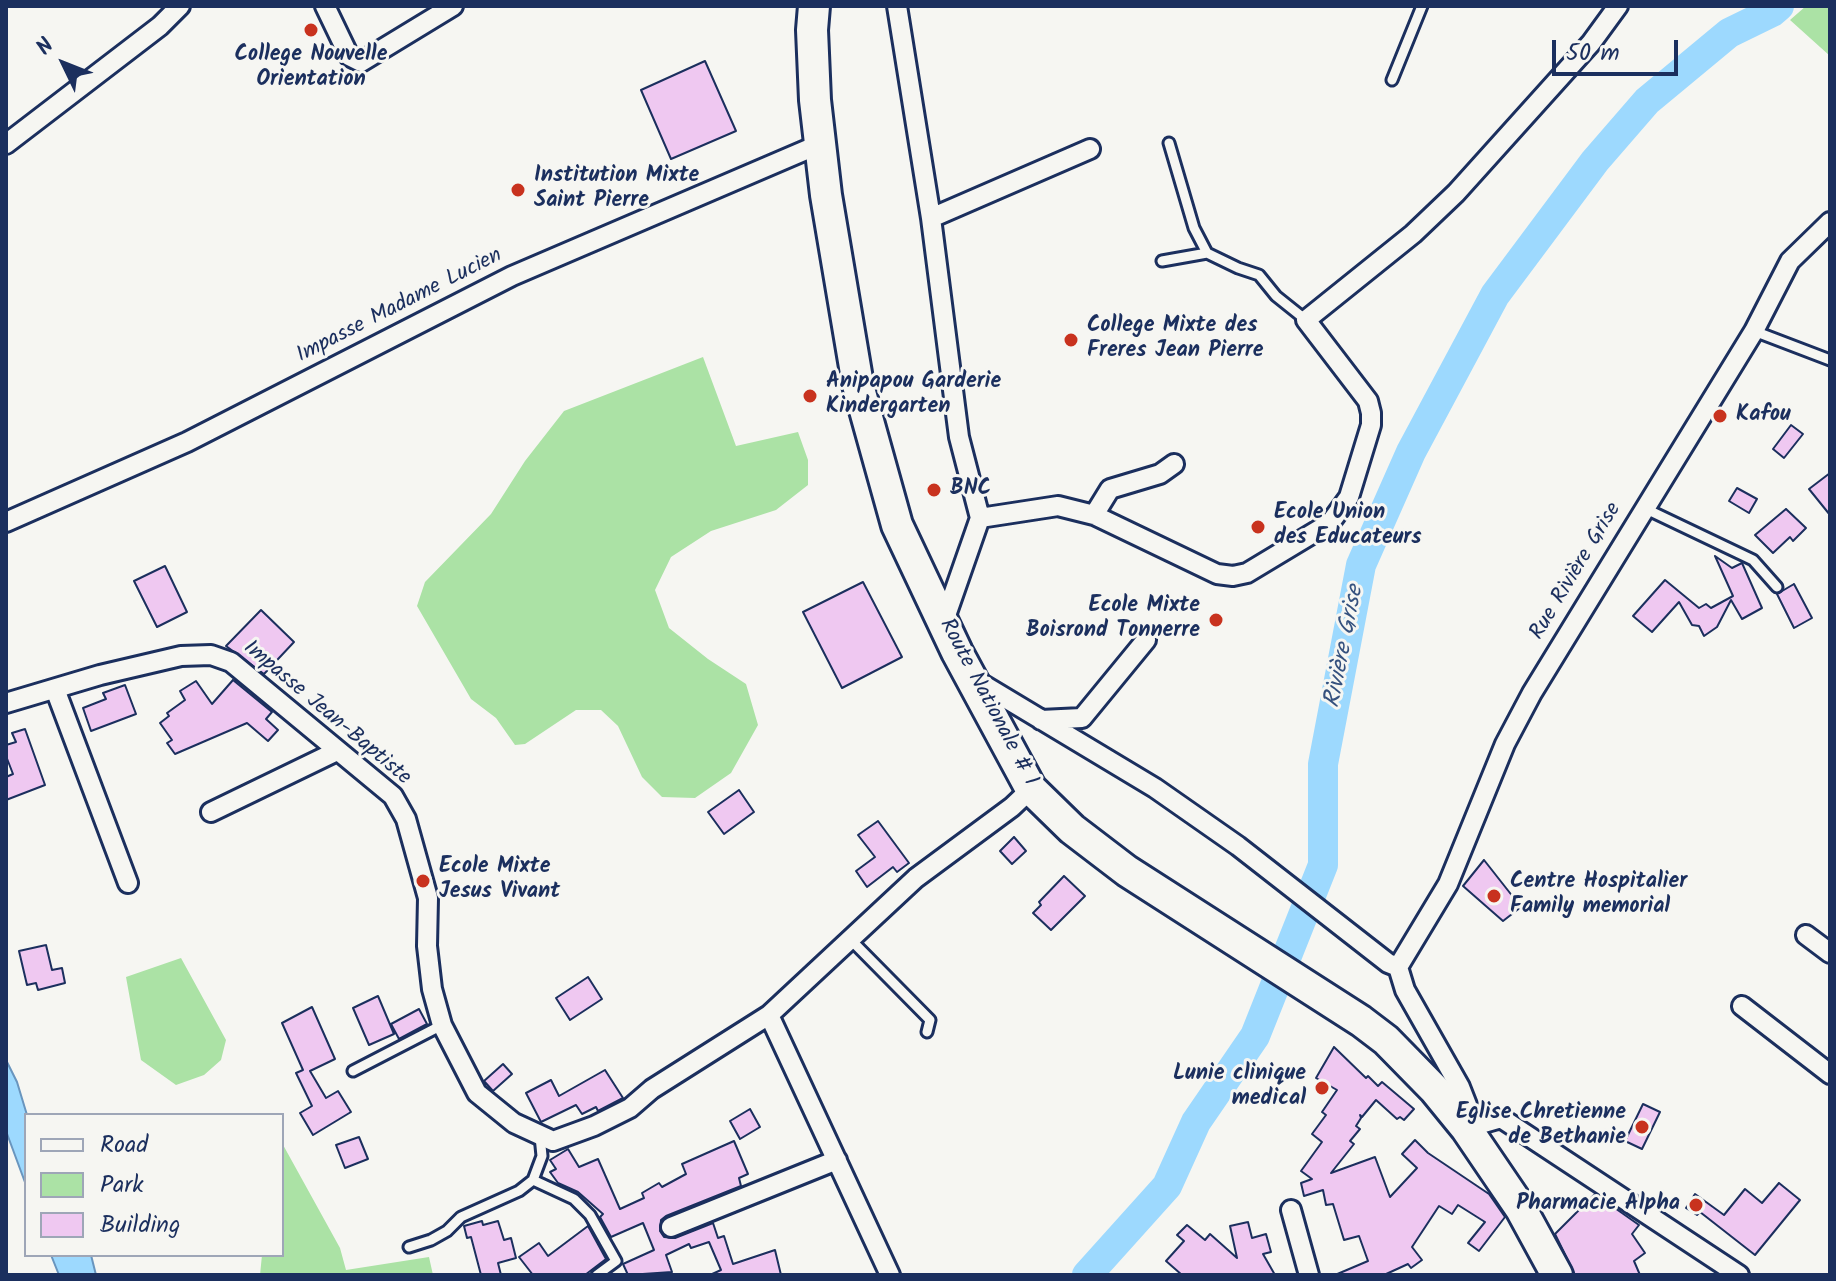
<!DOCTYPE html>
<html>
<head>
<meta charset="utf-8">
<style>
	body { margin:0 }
	#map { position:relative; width:1836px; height:1281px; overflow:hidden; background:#f6f6f2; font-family:Kalam,sans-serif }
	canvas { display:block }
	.frame { position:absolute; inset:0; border:8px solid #1b2f5e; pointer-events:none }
	.legend { position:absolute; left:24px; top:1113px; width:260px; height:144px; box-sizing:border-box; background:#f6f6f2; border:2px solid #9ea6b7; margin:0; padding:10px 14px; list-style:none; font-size:24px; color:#1b2f5e }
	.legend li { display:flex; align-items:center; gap:16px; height:40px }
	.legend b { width:40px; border:2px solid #9ea6b7 }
	.north { position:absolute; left:24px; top:24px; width:80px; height:80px; -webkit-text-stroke:6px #f6f6f2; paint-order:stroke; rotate:313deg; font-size:22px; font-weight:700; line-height:32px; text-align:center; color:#1b2f5e }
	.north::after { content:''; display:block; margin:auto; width:28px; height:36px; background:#1b2f5e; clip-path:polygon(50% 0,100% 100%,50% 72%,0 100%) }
	.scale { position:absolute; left:1552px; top:40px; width:126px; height:36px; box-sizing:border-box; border:4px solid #1b2f5e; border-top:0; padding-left:10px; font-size:24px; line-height:28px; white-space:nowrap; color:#1b2f5e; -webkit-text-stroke:6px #f6f6f2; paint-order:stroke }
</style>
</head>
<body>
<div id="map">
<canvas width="1836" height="1281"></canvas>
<div class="frame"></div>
<ul class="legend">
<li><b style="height:10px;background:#f6f6f2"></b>Road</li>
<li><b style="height:22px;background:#abe2a5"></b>Park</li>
<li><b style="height:22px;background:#efc8f1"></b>Building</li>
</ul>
<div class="north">N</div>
<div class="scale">50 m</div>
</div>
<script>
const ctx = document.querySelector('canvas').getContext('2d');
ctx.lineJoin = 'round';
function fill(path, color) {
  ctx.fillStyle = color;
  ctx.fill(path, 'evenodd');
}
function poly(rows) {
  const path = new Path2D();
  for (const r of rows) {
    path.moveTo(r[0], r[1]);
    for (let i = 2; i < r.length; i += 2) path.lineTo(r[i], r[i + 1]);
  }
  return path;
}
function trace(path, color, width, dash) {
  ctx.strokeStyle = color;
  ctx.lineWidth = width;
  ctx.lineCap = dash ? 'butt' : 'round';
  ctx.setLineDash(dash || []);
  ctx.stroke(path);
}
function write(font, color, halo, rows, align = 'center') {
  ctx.font = font + ' Kalam,sans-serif';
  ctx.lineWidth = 6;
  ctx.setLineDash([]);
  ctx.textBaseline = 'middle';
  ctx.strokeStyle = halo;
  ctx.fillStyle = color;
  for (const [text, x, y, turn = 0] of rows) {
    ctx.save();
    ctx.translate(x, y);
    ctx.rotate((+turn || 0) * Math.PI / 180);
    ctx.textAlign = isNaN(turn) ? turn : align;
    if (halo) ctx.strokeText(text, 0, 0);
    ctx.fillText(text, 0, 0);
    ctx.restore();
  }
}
fill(poly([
	[1806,6,1830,6,1830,56,1790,20],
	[703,357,736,446,798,432,808,460,808,485,776,510,711,531,671,557,655,590,669,628,708,659,746,684,758,725,731,773,695,798,662,797,642,777,618,726,601,710,576,710,525,744,515,745,496,718,471,699,417,606,425,582,491,514,525,461,564,411],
	[181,958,226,1040,221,1060,204,1075,176,1085,141,1060,126,977],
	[282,1143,340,1248,346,1270,429,1257,433,1275,260,1275,262,1255,282,1255]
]), '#abe2a5');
const water = poly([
	[6,1060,17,1082,27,1115,26,1185,6,1131,6,1060],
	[51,1255,91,1255,96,1275,59,1275,51,1255]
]);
fill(water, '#9dd9fe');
trace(water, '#6995be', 2);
trace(poly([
	[1087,1275,1167,1186,1196,1122,1255,1036,1323,865,1323,764,1361,565,1411,452,1495,295,1595,161,1647,101,1729,33,1772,12,1779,6]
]), '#9dd9fe', 30);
const building = poly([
	[705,61,736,131,671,159,641,90,705,61],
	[1791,425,1803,434,1784,458,1773,449,1791,425],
	[1830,473,1830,515,1809,489,1830,473],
	[1737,488,1757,499,1749,513,1729,501,1737,488],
	[1786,509,1806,528,1793,541,1790,537,1773,553,1755,535,1786,509],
	[1715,556,1732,568,1742,563,1762,608,1742,619,1731,600,1717,627,1704,636,1699,626,1692,625,1679,602,1652,632,1633,616,1665,580,1699,608,1706,604,1711,608,1733,596,1715,556],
	[165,566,187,612,157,627,134,581,165,566],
	[863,582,902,657,842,688,803,612,863,582],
	[1794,584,1812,618,1794,628,1777,594,1794,584],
	[261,610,294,642,264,674,226,646,261,610],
	[233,680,272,712,266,719,278,730,268,741,247,723,175,754,167,743,172,740,160,723,169,716,167,713,185,700,180,691,196,681,212,704,233,680],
	[125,685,136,714,91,731,83,708,106,699,103,693,125,685],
	[25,729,45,785,6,800,6,777,13,774,6,756,6,745,16,742,12,733,25,729],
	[739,790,754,812,724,834,708,812,739,790],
	[878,821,909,863,897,872,893,867,867,887,856,871,875,857,858,835,878,821],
	[1014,837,1026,851,1012,864,1000,851,1014,837],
	[1484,860,1521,907,1503,921,1463,886,1484,860],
	[1064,876,1085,896,1051,930,1033,913,1041,905,1039,902,1064,876],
	[46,945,52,970,62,968,65,983,38,990,36,983,27,985,19,951,46,945],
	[588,977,602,999,570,1020,556,998,588,977],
	[378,996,394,1034,369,1045,353,1008,378,996],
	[312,1007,335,1059,310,1071,326,1098,338,1091,351,1112,313,1135,300,1113,312,1106,296,1073,303,1070,282,1023,312,1007],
	[419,1009,427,1024,399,1039,391,1024,419,1009],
	[1334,1047,1366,1078,1368,1076,1378,1086,1382,1082,1414,1109,1404,1120,1400,1117,1397,1119,1376,1100,1362,1117,1360,1115,1361,1118,1356,1126,1360,1129,1350,1141,1354,1144,1331,1173,1375,1157,1390,1197,1417,1168,1402,1154,1415,1140,1428,1153,1489,1194,1505,1217,1479,1251,1468,1243,1485,1222,1458,1205,1452,1214,1439,1206,1412,1247,1422,1260,1411,1268,1408,1264,1384,1275,1335,1275,1368,1261,1359,1236,1344,1240,1333,1204,1326,1205,1323,1190,1304,1196,1301,1183,1312,1179,1301,1171,1322,1142,1312,1134,1326,1115,1322,1112,1337,1090,1316,1078,1334,1047],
	[503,1064,512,1074,493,1091,484,1081,503,1064],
	[605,1070,623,1098,598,1111,596,1107,582,1114,576,1105,541,1122,526,1093,551,1080,559,1096,605,1070],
	[1643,1104,1660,1112,1642,1149,1625,1141,1643,1104],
	[750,1109,760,1127,740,1139,730,1121,750,1109],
	[359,1137,368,1159,345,1168,336,1145,359,1137],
	[734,1141,748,1174,739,1178,741,1186,666,1216,661,1220,660,1231,664,1237,675,1238,713,1223,718,1238,724,1236,733,1264,775,1250,781,1275,710,1275,721,1270,709,1242,691,1248,689,1244,666,1255,672,1272,628,1275,623,1264,654,1250,643,1223,611,1237,600,1217,603,1214,578,1192,558,1183,550,1172,556,1169,550,1160,568,1149,579,1167,598,1159,620,1209,644,1198,642,1193,659,1183,662,1187,686,1174,682,1164,734,1141],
	[1779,1183,1800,1200,1755,1255,1700,1212,1697,1215,1686,1208,1695,1194,1724,1215,1745,1189,1762,1203,1779,1183],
	[1595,1194,1639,1225,1632,1234,1645,1253,1634,1261,1640,1275,1575,1275,1555,1234,1595,1194],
	[482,1221,483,1225,498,1221,504,1240,511,1238,516,1258,498,1263,501,1275,481,1275,471,1237,467,1238,464,1226,482,1221],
	[1248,1222,1252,1238,1266,1234,1271,1252,1263,1254,1275,1275,1182,1275,1166,1261,1184,1241,1177,1235,1187,1225,1205,1240,1210,1234,1237,1258,1230,1226,1248,1222],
	[588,1226,606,1259,585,1275,533,1275,519,1257,539,1243,548,1256,588,1226]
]);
fill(building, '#efc8f1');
trace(building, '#1b2f5e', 2);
const lane = poly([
	[1392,80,1422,6],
	[1169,143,1194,228,1207,253],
	[1162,261,1207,253,1238,268,1259,275,1276,296,1306,320],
	[1754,331,1830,360],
	[1644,508,1753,560,1777,587],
	[850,939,930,1020,927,1032],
	[353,1071,442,1025],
	[533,1180,574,1199,590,1215,616,1261,597,1275],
	[409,1247,431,1240,447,1231,461,1217,519,1191,533,1180,542,1156,540,1136]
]);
const street = poly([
	[325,6,349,56,361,62,453,6],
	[897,6,931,218,959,437,980,518,943,624],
	[6,144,160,26,180,6],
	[931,218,1090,149],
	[1094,515,1110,489,1160,474,1174,464],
	[980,518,1058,506,1094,515,1217,574,1233,576,1247,573,1330,523,1349,497,1371,425,1371,413,1368,401,1306,320,1413,234,1456,193,1591,43,1618,6],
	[6,522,187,442,512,276,820,144],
	[977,681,1155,788,1238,846,1388,963,1398,967,1405,990,1460,1087,1469,1110,1466,1128,1501,1118,1739,1275],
	[55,689,128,883],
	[6,703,100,675,181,656,211,655,231,662,393,796,406,819,428,898,427,946,432,989,442,1025,477,1093,514,1123,553,1141,594,1126,630,1108,652,1089,769,1015,916,878,1012,807,1031,789],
	[1041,720,1082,718,1146,640],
	[211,812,337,751],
	[1806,935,1830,953],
	[1398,967,1448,884,1505,744,1532,693,1754,331,1790,261,1830,222],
	[1742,1006,1830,1074],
	[769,1015,890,1275],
	[1291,1210,1309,1275],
	[671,1227,837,1160]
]);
const primary = poly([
	[814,6,812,30,815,100,826,195,858,385,897,525,957,652,1031,789,1072,829,1127,871,1361,1021,1386,1040,1435,1090,1466,1128,1521,1209,1557,1275]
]);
trace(lane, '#1b2f5e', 15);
trace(street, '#1b2f5e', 24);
trace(primary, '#1b2f5e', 36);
trace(lane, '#f6f6f2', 9);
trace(street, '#f6f6f2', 18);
trace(primary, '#f6f6f2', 30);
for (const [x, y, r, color] of [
	[311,30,8,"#c8321e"],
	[518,190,8,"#c8321e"],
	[1071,340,8,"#c8321e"],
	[810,396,8,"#c8321e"],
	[1720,416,8,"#c8321e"],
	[934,490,8,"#c8321e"],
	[1258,527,8,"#c8321e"],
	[1216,620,8,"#c8321e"],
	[423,881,8,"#c8321e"],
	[1494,896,8,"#c8321e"],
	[1322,1088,8,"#c8321e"],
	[1642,1127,8,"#c8321e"],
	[1696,1205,8,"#c8321e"]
]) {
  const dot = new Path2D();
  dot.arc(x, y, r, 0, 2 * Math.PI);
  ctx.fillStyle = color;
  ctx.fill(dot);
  trace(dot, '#f6f6f2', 3);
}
write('bold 22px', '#1b2f5e', '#f6f6f2', [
	["College Nouvelle",311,56,"center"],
	["Orientation",311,81,"center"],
	["Institution Mixte",534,177],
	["Saint Pierre",534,202],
	["College Mixte des",1087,327],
	["Freres Jean Pierre",1087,352],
	["Anipapou Garderie",826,383],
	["Kindergarten",826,408],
	["Kafou",1736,416],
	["BNC",950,490],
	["Ecole Union",1274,514],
	["des Educateurs",1274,539],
	["Ecole Mixte",1200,607,"right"],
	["Boisrond Tonnerre",1200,632,"right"],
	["Ecole Mixte",439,868],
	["Jesus Vivant",439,893],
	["Centre Hospitalier",1510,883],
	["Family memorial",1510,908],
	["Lunie clinique",1306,1075,"right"],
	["medical",1306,1100,"right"],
	["Eglise Chretienne",1626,1114,"right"],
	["de Bethanie",1626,1139,"right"],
	["Pharmacie Alpha",1680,1205,"right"]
], 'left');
write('22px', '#1b2f5e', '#f6f6f2', [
	["Impasse Madame Lucien",400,307,-27],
	["Rue Rivière Grise",1577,572,-59],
	["Route Nationale # 1",987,703,62],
	["Impasse Jean-Baptiste",326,714,40]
]);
write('italic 24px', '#35517e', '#f6f6f2', [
	["Rivière Grise",1346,647,-79]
]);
</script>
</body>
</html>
